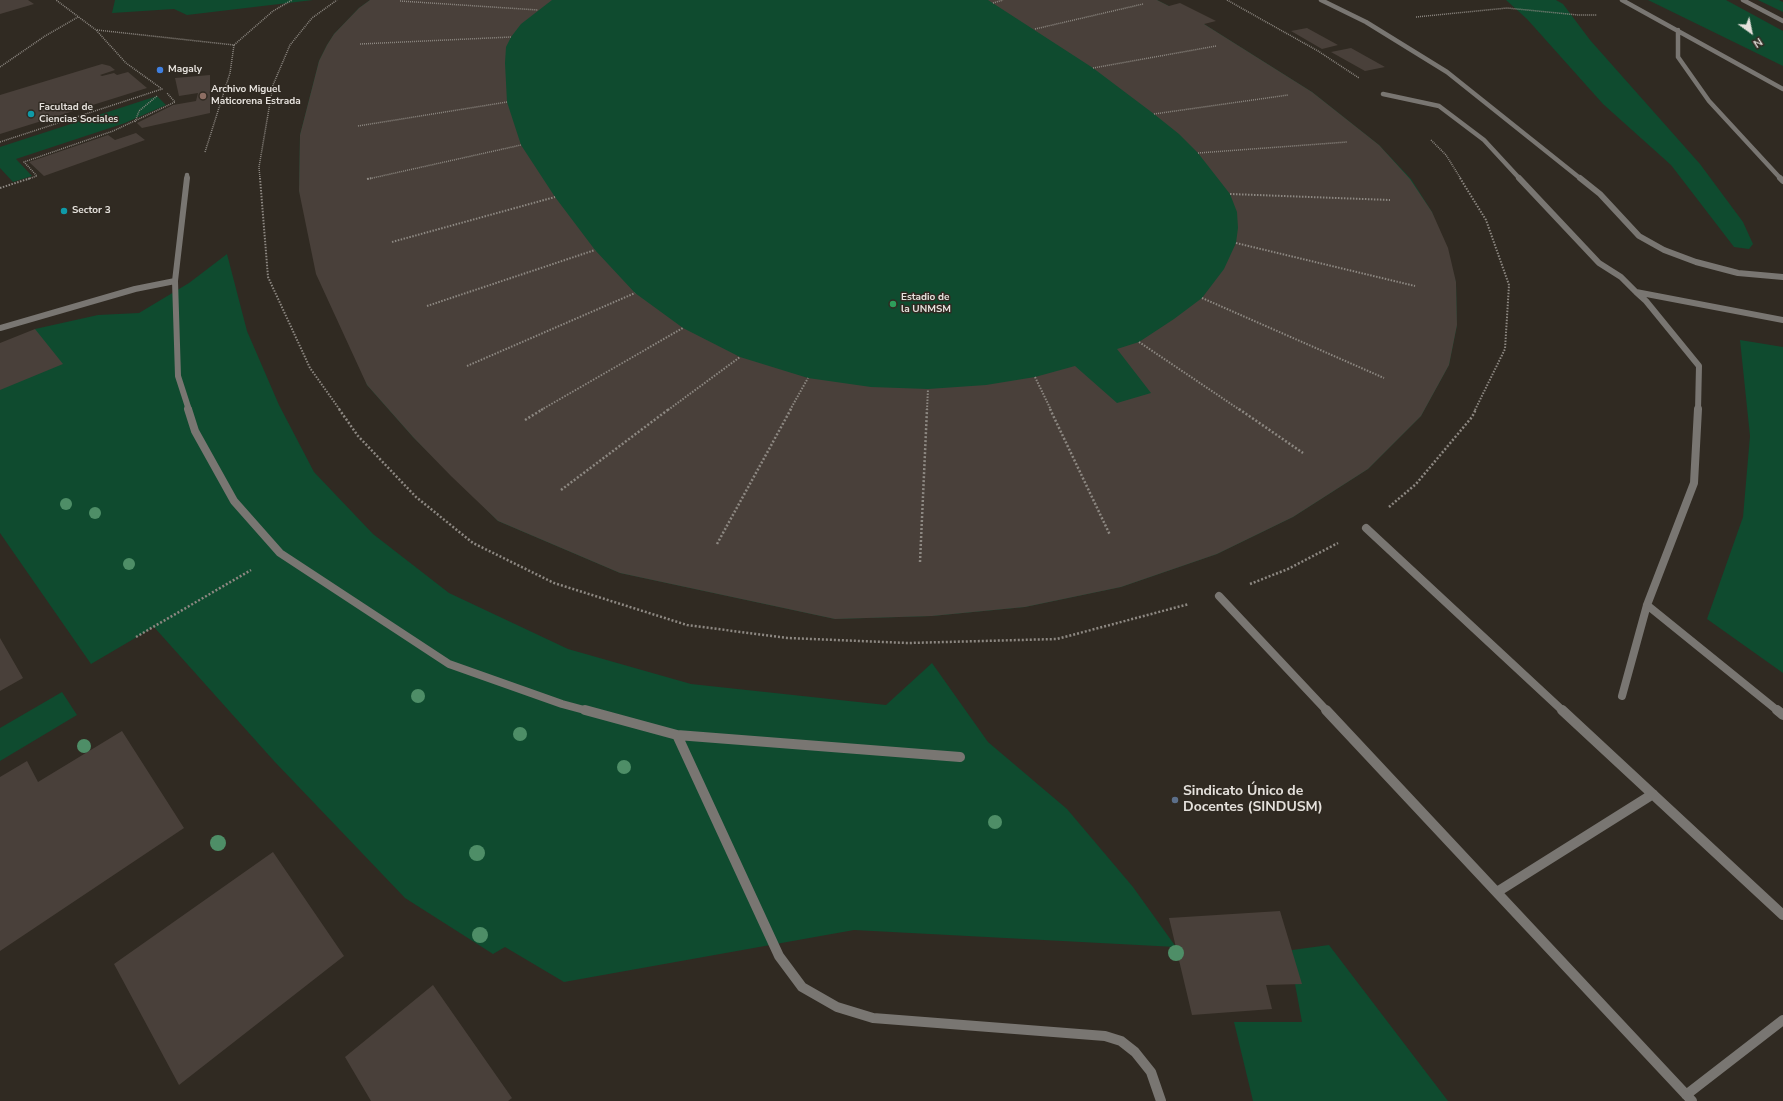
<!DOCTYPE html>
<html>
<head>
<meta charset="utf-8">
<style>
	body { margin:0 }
	#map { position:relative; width:1783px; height:1101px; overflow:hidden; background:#302a22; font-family:"Nunito Sans",sans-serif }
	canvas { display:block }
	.north { position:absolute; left:1731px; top:12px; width:40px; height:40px; -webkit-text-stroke:3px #302a22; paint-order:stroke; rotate:147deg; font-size:11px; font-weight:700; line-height:16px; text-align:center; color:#e5e1dc }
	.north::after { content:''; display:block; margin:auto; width:14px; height:18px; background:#e5e1dc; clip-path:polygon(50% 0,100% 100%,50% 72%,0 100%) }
</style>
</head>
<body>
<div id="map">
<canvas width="1783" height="1101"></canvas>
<div class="north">N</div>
</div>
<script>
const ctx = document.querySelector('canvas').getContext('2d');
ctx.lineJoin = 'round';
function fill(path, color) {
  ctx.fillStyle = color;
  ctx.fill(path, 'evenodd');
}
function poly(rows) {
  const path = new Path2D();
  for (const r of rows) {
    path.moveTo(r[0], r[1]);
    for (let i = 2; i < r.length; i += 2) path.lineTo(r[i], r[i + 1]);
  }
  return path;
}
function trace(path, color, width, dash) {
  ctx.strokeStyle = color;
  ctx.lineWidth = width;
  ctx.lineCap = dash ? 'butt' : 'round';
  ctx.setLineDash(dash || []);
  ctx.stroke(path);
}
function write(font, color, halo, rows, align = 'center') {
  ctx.font = font + ' "Nunito Sans",sans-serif';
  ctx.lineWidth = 3;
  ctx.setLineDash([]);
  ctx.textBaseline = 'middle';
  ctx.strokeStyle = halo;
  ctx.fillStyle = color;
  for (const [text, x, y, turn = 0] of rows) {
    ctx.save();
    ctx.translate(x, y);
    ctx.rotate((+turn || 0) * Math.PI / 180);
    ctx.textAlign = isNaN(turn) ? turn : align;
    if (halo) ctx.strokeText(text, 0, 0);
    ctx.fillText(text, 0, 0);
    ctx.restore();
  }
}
fill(poly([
	[115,0,313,0,187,15,174,9,112,13],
	[370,0,1157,0,1204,24,1312,92,1379,145,1411,179,1432,212,1456,282,1457,325,1449,365,1421,416,1368,469,1293,517,1217,554,1121,587,1025,607,932,616,835,619,620,573,498,521,413,437,367,385,299,191,300,135,319,61,327,45,334,34,359,8],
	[1506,0,1556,0,1563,4,1590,40,1700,164,1743,222,1753,244,1749,249,1734,247,1671,165,1603,104,1527,19],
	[1648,0,1726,0,1783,31,1783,66],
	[1758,0,1779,0,1783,2,1783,12],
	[157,96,166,105,125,123,16,159,32,176,13,182,0,168,0,147],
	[227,254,247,331,279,405,314,472,373,534,449,593,568,649,691,684,886,705,932,663,988,742,1067,809,1133,887,1176,947,854,930,564,982,505,947,493,954,405,898,274,761,154,627,91,664,0,533,0,390,35,329,98,315,139,313,189,283],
	[1740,340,1783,347,1783,673,1707,619,1743,517,1750,436],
	[62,692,77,715,0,761,0,728],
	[1329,945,1448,1101,1253,1101,1234,1022,1302,1022,1295,984,1292,950]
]), '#0f4b2f');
fill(poly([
	[0,0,28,0,34,4,0,14],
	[370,0,552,0,521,24,511,37,506,47,505,63,507,102,521,145,555,197,595,250,635,293,683,328,740,357,808,378,871,387,928,389,986,385,1035,377,1075,366,1117,403,1151,393,1117,349,1139,342,1174,319,1202,298,1224,269,1236,243,1238,228,1237,212,1230,194,1198,153,1179,134,1154,114,1093,68,988,0,1157,0,1169,6,1180,3,1216,21,1204,24,1312,92,1379,145,1410,179,1432,212,1448,248,1456,282,1457,325,1449,365,1421,416,1368,469,1293,517,1217,554,1121,587,1025,607,932,616,835,619,620,573,498,521,451,476,413,437,367,385,316,274,299,191,300,135,319,61,327,45,334,34,359,8],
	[1307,28,1338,45,1322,49,1291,31],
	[1351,48,1385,67,1365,71,1331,52],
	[102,64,110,66,115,70,100,75,102,76,114,73,117,75,128,72,147,88,0,134,0,95],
	[210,75,210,113,142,128,137,123,173,105,196,101,198,93,179,96,175,78],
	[136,133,145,140,44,176,29,162,108,135,115,140],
	[35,329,63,364,0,390,0,343],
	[0,638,23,678,0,691],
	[122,731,184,828,0,951,0,777,27,761,38,782],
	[273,852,344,956,179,1085,114,964],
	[1280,911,1302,984,1266,985,1272,1009,1192,1015,1169,918],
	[433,985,512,1098,508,1101,371,1101,345,1057]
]), '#49403a');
trace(poly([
	[1227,0,1318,51,1359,78],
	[400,1,538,10],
	[993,3,1003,0],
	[1416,17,1507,8,1578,15,1597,15],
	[1035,29,1143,4],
	[97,30,234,45,273,11,292,0],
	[360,44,511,37],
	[0,67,45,36,78,17],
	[1093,68,1216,46],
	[1154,114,1288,95],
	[135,122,139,111,157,96],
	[358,126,507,102],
	[1431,140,1446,155,1461,179],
	[0,142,162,89,126,63,96,30,56,0],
	[205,152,230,73,234,45],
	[1198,153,1347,142],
	[28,179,37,176,24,162,113,131,175,102,167,93],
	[260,179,259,167,273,85,290,45,312,18,337,0],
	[368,179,521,145]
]), '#8d8882', 1.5, [1, 1]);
trace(poly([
	[260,178,268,277,310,368,340,410],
	[1460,178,1486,220,1509,285,1505,349,1475,410],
	[367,179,372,178],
	[0,188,31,178],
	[1230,194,1390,200],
	[392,242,555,197],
	[1236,243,1415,286],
	[1202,298,1384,378],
	[427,306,595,250],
	[1139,342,1240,410],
	[467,366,635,293],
	[1035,377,1051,410],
	[541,410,683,328],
	[668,410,740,357],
	[790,410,808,378],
	[927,410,928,389]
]), '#8d8882', 2, [1.5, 1.5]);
trace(poly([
	[339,409,358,436,416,497,473,543,554,583,687,625,787,638,908,643,1057,639,1189,604],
	[1050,409,1110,535],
	[1239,409,1303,453],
	[525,420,543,409],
	[561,490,669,409],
	[1389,507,1416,484,1472,417,1476,409],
	[717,544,791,409],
	[920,562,927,409],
	[1250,584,1288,569,1338,543],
	[136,637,251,570]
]), '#8d8882', 2.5, [2, 2]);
trace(poly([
	[1321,0,1366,22,1447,72,1581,179],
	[1622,0,1783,89],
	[1743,0,1783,21],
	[1678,30,1678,57,1709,101,1781,179],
	[1383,94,1439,106,1484,140,1520,179],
	[187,179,187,175]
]), '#797672', 4.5);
trace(poly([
	[187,178,175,281,178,376,189,410],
	[1519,178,1599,263,1621,277,1636,292],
	[1580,178,1600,194,1639,236,1664,250,1696,262,1738,273,1783,277],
	[1780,178,1783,181],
	[0,328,135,289,175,281],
	[1698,410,1699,366,1646,301,1636,292,1783,320]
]), '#797672', 6);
trace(poly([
	[188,409,195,431,234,501,280,553,449,664,562,704,588,711],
	[1647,605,1778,711],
	[1622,696,1647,605,1694,483,1698,409]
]), '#797672', 8);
trace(poly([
	[585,710,677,735,779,956,802,987,837,1007,873,1018,1105,1036,1121,1041,1135,1052,1151,1072,1161,1101],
	[1777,710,1783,715],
	[677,735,960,757]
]), '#797672', 10);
trace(poly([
	[1366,528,1563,711],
	[1219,596,1327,711]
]), '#797672', 8);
trace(poly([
	[1326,710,1692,1101],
	[1562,710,1783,915],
	[1497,892,1653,794],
	[1686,1095,1783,1020]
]), '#797672', 10);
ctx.fillStyle = '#4e8e67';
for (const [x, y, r] of [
	[66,504,6],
	[95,513,6],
	[129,564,6],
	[418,696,7],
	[520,734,7],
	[84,746,7],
	[624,767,7],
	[995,822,7],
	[218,843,8],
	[477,853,8],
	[480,935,8],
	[1176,953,8]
]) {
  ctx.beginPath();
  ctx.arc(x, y, r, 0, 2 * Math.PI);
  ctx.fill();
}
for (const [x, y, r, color] of [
	[160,70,4,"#3f7fe0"],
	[203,96,4,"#8d6e63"],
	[31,114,4,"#0f9aa8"],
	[64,211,4,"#0f9aa8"],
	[893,304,4,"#2e9e5b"],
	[1175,800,4,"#5c6f8a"]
]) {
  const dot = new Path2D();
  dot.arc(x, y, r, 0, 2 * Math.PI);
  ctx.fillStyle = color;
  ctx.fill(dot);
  trace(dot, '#302a22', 1.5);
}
write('bold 10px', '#e5e1dc', '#302a22', [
	["Magaly",168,70],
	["Archivo Miguel",211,90],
	["Maticorena Estrada",211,102],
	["Facultad de",39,108],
	["Ciencias Sociales",39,120],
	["Sector 3",72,211],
	["Estadio de",901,298],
	["la UNMSM",901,310]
], 'left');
write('bold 14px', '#e5e1dc', '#302a22', [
	["Sindicato Único de",1183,792],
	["Docentes (SINDUSM)",1183,808]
], 'left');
</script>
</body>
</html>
